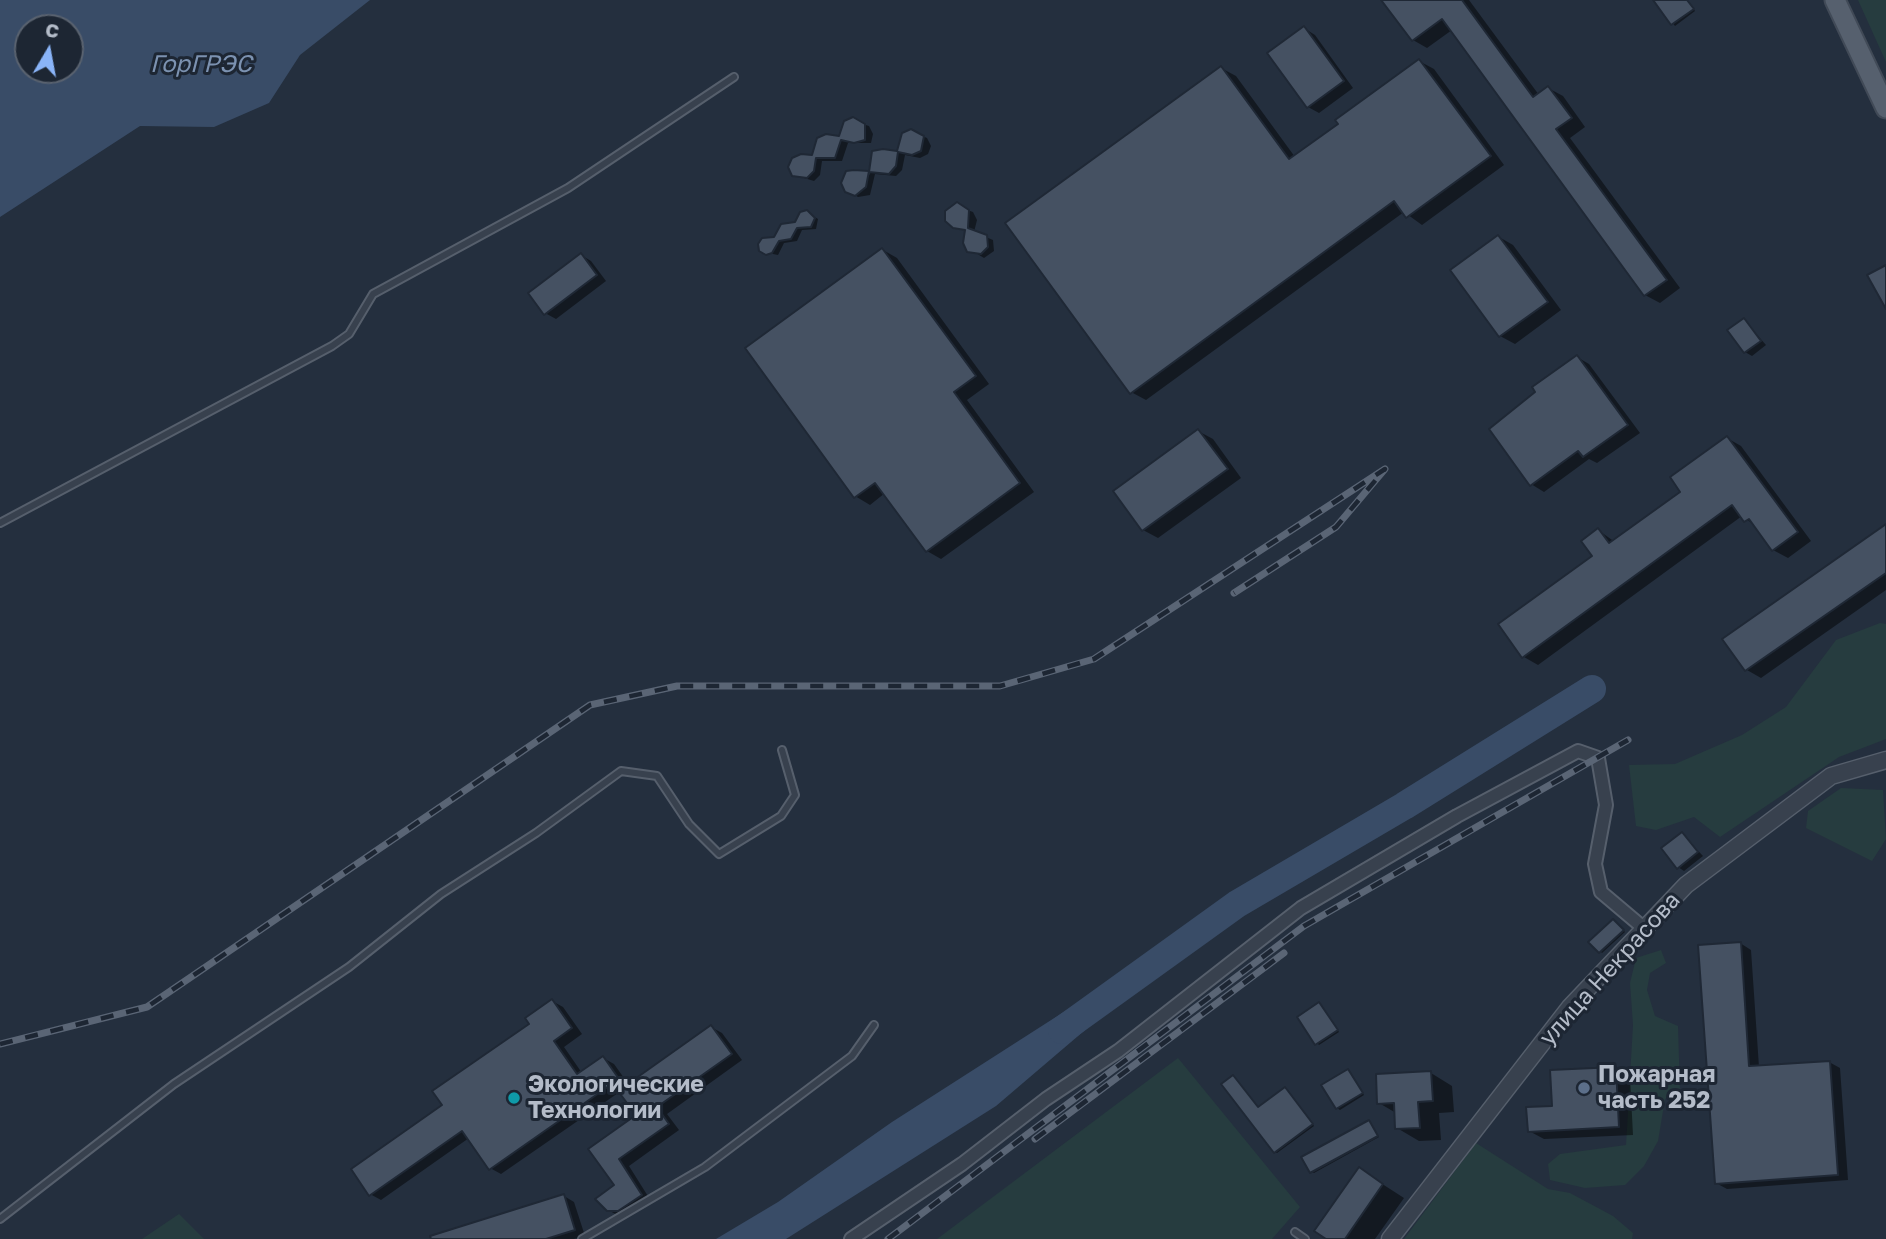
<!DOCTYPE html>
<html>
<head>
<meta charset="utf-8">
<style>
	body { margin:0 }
	#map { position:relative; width:1886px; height:1239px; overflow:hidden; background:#242f3e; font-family:"Golos Text",sans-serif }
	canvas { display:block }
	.north { position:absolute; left:14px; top:14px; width:70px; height:70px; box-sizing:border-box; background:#1d2633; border:2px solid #59626f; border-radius:50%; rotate:10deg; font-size:19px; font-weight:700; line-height:28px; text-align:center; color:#b4bcc9 }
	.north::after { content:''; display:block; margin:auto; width:24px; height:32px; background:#8ab4f8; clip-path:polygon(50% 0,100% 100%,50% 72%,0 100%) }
</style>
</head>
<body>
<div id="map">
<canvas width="1886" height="1239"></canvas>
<div class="north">С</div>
</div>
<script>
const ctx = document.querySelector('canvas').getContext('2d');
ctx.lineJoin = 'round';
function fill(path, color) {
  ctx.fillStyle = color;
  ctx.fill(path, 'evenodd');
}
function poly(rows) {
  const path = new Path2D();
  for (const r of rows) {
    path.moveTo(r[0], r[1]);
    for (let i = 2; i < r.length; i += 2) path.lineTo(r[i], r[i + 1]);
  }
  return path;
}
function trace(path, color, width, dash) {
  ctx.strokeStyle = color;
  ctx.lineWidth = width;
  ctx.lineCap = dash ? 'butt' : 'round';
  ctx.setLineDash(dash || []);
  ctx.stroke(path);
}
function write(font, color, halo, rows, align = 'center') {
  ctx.font = font + ' "Golos Text",sans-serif';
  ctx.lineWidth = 6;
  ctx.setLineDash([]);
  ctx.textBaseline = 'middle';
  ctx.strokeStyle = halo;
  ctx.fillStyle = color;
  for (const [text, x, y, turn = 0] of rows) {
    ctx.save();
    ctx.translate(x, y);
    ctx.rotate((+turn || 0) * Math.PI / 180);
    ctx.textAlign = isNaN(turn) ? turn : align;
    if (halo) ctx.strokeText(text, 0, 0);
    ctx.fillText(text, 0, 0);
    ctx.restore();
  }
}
fill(poly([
	[1858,0,1886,0,1886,62],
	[1880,623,1886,624,1886,739,1839,757,1720,837,1694,817,1656,830,1636,826,1629,765,1675,764,1742,735,1786,707,1836,640],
	[1841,788,1883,790,1886,839,1872,861,1806,828,1808,811],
	[1661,950,1666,963,1650,973,1647,990,1655,1016,1678,1026,1680,1091,1665,1099,1658,1141,1644,1166,1625,1185,1585,1188,1550,1180,1548,1164,1560,1154,1626,1145,1633,1025,1630,983,1636,958],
	[1178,1058,1300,1207,1272,1239,937,1239],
	[1476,1143,1548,1189,1570,1193,1613,1216,1633,1233,1632,1239,1404,1239],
	[179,1214,204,1239,142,1239]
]), '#263c3f');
fill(poly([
	[0,0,370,0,300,55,269,103,214,127,140,126,0,217],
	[70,28,70,70,28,70,28,28],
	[1089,1001,1098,1019,996,1106,786,1239,716,1239,778,1202,892,1122,1073,1006]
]), '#394c67');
fill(poly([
	[1384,0,1469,0,1539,95,1548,88,1563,96,1585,127,1570,138,1680,288,1660,303,1645,295,1452,30,1427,48,1413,40],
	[1655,0,1687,0,1695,11,1675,26],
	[1304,28,1315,35,1353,88,1319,113,1308,107],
	[1419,61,1434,69,1504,165,1422,225,1404,212,1146,400,1131,392,1221,68,1236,76,1295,157],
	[849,120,869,126,873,134,871,143,848,143,842,161,822,161,820,175,814,181,794,175,841,138],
	[911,131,927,138,931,146,928,154,920,158,905,155,902,170,896,176,875,174,870,195,858,197,851,193,870,174,873,153,883,150,898,153,904,134],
	[953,205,973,212,977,220,974,232,993,240,994,251,984,258,966,247,967,231,954,226],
	[807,212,818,219,816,229,802,230,797,241,784,243,778,255,763,252],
	[1499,237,1513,245,1561,310,1515,344,1500,336],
	[883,250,897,258,989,384,967,400,1034,492,941,559,927,551,885,493,870,505,855,496],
	[581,255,591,261,606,281,556,319,545,313],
	[1744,320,1766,345,1752,356,1745,352],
	[1577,357,1589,364,1640,433,1597,463,1589,459,1544,492,1531,484],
	[1198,431,1213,439,1241,478,1158,538,1143,530],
	[1727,438,1741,446,1811,541,1788,558,1773,550,1757,527,1742,516,1538,665,1524,657,1500,625,1594,556,1598,530,1615,542,1683,492],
	[1886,526,1886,590,1761,678,1747,670],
	[1682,834,1703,856,1684,871,1678,867],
	[1616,922,1625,932,1602,953,1600,951],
	[1740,943,1751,950,1759,1067,1829,1062,1840,1068,1848,1180,1727,1189,1716,1183],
	[552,1001,563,1007,582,1034,564,1047,582,1073,603,1058,614,1064,629,1085,711,1027,722,1033,742,1060,667,1114,679,1130,629,1166,651,1201,629,1216,619,1216,608,1210,616,1185,591,1149,638,1116,621,1091,501,1174,490,1168,469,1138,381,1200,370,1194,445,1106],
	[1319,1004,1339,1032,1319,1045,1317,1043],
	[1615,1068,1630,1077,1633,1135,1544,1139,1529,1131,1553,1107],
	[1348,1071,1364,1095,1340,1110,1337,1108],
	[1431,1073,1452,1086,1454,1112,1439,1113,1441,1140,1419,1141,1397,1128,1396,1113,1379,1103],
	[1233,1077,1259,1108,1285,1089,1288,1090,1314,1126,1277,1153,1275,1152],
	[1369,1122,1379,1137,1314,1173,1311,1172],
	[1359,1169,1404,1198,1375,1239,1329,1239],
	[564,1196,574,1202,585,1236,574,1239,454,1239]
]), '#0007');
trace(poly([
	[1062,1030,1237,904,1404,806,1592,689]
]), '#394c67', 28);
const building = poly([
	[1381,0,1462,0,1533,97,1548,86,1572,118,1556,129,1667,280,1644,296,1442,19,1412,41,1381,0],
	[1653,0,1687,0,1694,9,1671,25,1653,0],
	[1304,26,1344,81,1307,108,1267,53,1304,26],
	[1419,59,1491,156,1406,218,1394,201,1130,394,1005,223,1221,66,1289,159,1338,124,1335,120,1419,59],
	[853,117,865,124,865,140,854,143,841,140,835,158,816,158,814,171,807,178,792,176,788,167,792,158,801,154,812,155,817,138,826,134,839,136,844,121,853,117],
	[911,129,924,136,921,151,912,155,898,152,896,166,889,174,869,172,872,151,883,149,897,151,902,133,911,129],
	[854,170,869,171,866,187,855,196,845,192,841,183,846,171,854,170],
	[957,202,969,210,968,228,987,235,988,247,981,254,967,252,963,243,965,230,953,228,945,221,945,211,957,202],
	[807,210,815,218,811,227,797,228,791,239,779,241,772,253,766,255,759,251,758,244,762,238,774,237,781,224,795,222,800,212,807,210],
	[1498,235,1548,302,1499,337,1450,270,1498,235],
	[882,248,976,376,954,392,1020,483,926,552,875,483,854,498,745,348,882,248],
	[581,253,597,275,544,315,528,293,581,253],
	[1886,265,1886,309,1867,275,1886,265],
	[1744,318,1761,341,1744,353,1727,330,1744,318],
	[1577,355,1628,425,1583,457,1578,451,1530,486,1489,429,1535,392,1532,387,1577,355],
	[1198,429,1228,469,1142,531,1113,491,1198,429],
	[1727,436,1798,532,1772,551,1749,519,1744,522,1732,505,1522,658,1498,624,1592,556,1581,541,1598,528,1609,543,1680,492,1670,477,1727,436],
	[1886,524,1886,573,1745,671,1722,639,1886,524],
	[1682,832,1698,852,1677,869,1661,848,1682,832],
	[1613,919,1624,930,1599,953,1588,942,1613,919],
	[1741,942,1749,1066,1830,1061,1838,1175,1715,1184,1698,945,1741,942],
	[552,999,572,1028,554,1041,577,1074,603,1056,619,1079,489,1170,462,1131,369,1196,351,1169,442,1105,432,1091,529,1024,525,1018,552,999],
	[1319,1002,1338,1030,1315,1045,1297,1017,1319,1002],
	[711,1025,732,1054,657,1107,669,1124,619,1159,642,1195,618,1211,607,1211,595,1199,614,1185,588,1149,636,1115,618,1091,711,1025],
	[1616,1067,1619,1127,1528,1132,1526,1107,1552,1106,1550,1070,1616,1067],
	[1348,1069,1363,1093,1336,1109,1321,1085,1348,1069],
	[1431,1071,1433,1101,1418,1102,1420,1128,1395,1129,1394,1103,1377,1104,1376,1074,1431,1071],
	[1233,1075,1258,1107,1285,1087,1313,1124,1274,1153,1221,1084,1233,1075],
	[1369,1120,1378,1136,1310,1173,1301,1157,1369,1120],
	[1359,1167,1383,1184,1345,1239,1326,1239,1314,1231,1359,1167],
	[564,1194,575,1230,546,1239,431,1239,430,1236,564,1194]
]);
fill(building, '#455162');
trace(building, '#1f2835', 2);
const service = poly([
	[0,523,332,346,349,334,373,294,568,188,734,77],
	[0,1219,174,1084,349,967,441,894,536,833,621,771,657,776,689,824,719,854,781,816,795,795,782,750],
	[1295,1232,1305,1239],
	[582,1239,705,1167,852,1056,874,1025]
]);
const minor = poly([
	[851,1239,962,1164,1046,1099,1118,1051,1301,908,1457,816,1578,751,1598,758,1606,805,1595,864,1601,892,1646,930]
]);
const tertiary = poly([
	[1390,1239,1570,1007,1686,885,1831,776,1886,760]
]);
const primary = poly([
	[1835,0,1886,108]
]);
trace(service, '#565f6c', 10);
trace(minor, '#565f6c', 16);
trace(tertiary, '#565f6c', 19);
trace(primary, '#414a57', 23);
trace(service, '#38414e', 6);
trace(minor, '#38414e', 12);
trace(tertiary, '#38414e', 16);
trace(primary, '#56606e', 19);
const rail = poly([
	[0,1044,147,1007,590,705,677,686,1000,686,1094,659,1385,469,1336,527,1234,593],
	[1035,1139,1284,953],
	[888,1239,1304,926,1628,740]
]);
trace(rail, '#5a6575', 7);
trace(rail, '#1d2633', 4.5, [13]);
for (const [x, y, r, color] of [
	[1584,1088,7,"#5c6f8a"],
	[514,1098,7,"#0f9aa8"]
]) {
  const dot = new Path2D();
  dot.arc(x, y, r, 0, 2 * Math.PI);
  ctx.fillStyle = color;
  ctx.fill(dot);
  trace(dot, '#1d2633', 2.5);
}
write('23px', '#b4bcc9', '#1d2633', [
	["улица Некрасова",1610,969,-48]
]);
write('bold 23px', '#b4bcc9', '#1d2633', [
	["Пожарная",1598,1075],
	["часть 252",1598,1101],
	["Экологические",528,1085],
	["Технологии",528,1111]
], 'left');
write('italic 24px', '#7c92b1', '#1d2633', [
	["ГорГРЭС",201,64]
]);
</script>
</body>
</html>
